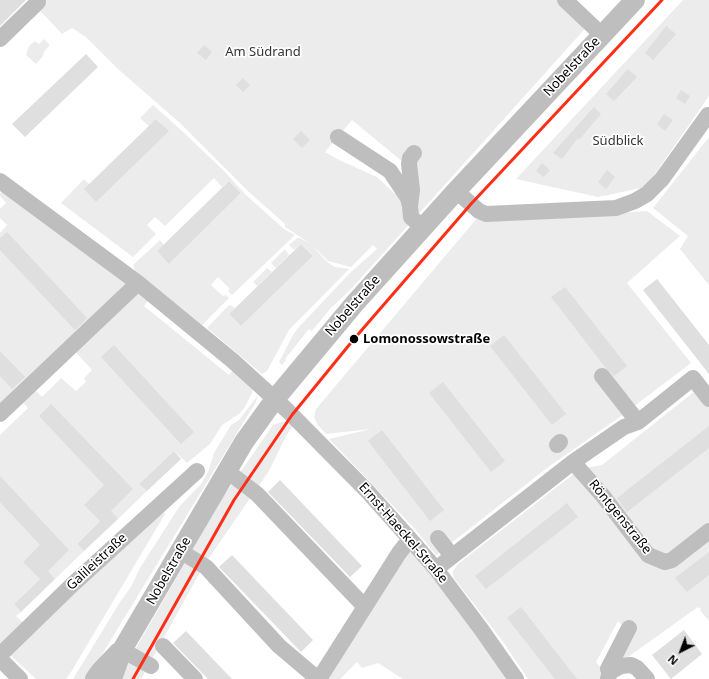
<!DOCTYPE html>
<html>
<head>
<meta charset="utf-8">
<style>
	body { margin:0 }
	#map { position:relative; width:709px; height:679px; overflow:hidden; background:#fff; font-family:"Noto Sans",sans-serif }
	canvas { display:block }
	.north { position:absolute; left:661px; top:631px; width:40px; height:40px; -webkit-text-stroke:3px #fff; paint-order:stroke; rotate:222deg; font-size:11px; font-weight:700; line-height:16px; text-align:center; color:#000 }
	.north::after { content:''; display:block; margin:auto; width:14px; height:18px; background:#000; clip-path:polygon(50% 0,100% 100%,50% 72%,0 100%) }
</style>
</head>
<body>
<div id="map">
<canvas width="709" height="679"></canvas>
<div class="north">N</div>
</div>
<script>
const ctx = document.querySelector('canvas').getContext('2d');
ctx.lineJoin = 'round';
function fill(path, color) {
  ctx.fillStyle = color;
  ctx.fill(path, 'evenodd');
}
function poly(rows) {
  const path = new Path2D();
  for (const r of rows) {
    path.moveTo(r[0], r[1]);
    for (let i = 2; i < r.length; i += 2) path.lineTo(r[i], r[i + 1]);
  }
  return path;
}
function trace(path, color, width, dash) {
  ctx.strokeStyle = color;
  ctx.lineWidth = width;
  ctx.lineCap = dash ? 'butt' : 'round';
  ctx.setLineDash(dash || []);
  ctx.stroke(path);
}
function write(font, color, halo, rows, align = 'center') {
  ctx.font = font + ' "Noto Sans",sans-serif';
  ctx.lineWidth = 3.5;
  ctx.setLineDash([]);
  ctx.textBaseline = 'middle';
  ctx.strokeStyle = halo;
  ctx.fillStyle = color;
  for (const [text, x, y, turn = 0] of rows) {
    ctx.save();
    ctx.translate(x, y);
    ctx.rotate((+turn || 0) * Math.PI / 180);
    ctx.textAlign = isNaN(turn) ? turn : align;
    if (halo) ctx.strokeText(text, 0, 0);
    ctx.fillText(text, 0, 0);
    ctx.restore();
  }
}
fill(poly([
	[30,0,564,0,590,23,477,149,351,289,330,309,312,331,309,329,285,359,286,360,282,365,279,362,293,335,298,328,351,272,377,249,373,245,351,267,328,261,312,245,326,261,335,267,349,269,289,330,267,371,262,374,207,328,228,306,231,305,235,308,229,314,241,326,313,256,301,244,294,250,289,245,297,238,300,238,311,244,285,227,285,224,250,193,180,123,118,69,86,37,72,28,62,34],
	[352,120,403,162,408,184,395,194,377,177,339,160,325,152],
	[683,0,709,0,709,96,646,187,598,197,516,179],
	[44,39,49,44,49,46,44,52,43,56,36,64,26,55,29,46,35,41,39,44],
	[153,105,181,130,224,171,246,195,284,229,295,235,232,295,228,291,230,289,218,277,211,285,223,296,226,295,229,298,202,325,135,271,133,265,160,240,164,245,157,251,170,263,241,193,229,181,222,187,214,178,165,226,155,217,147,225,156,234,133,257,61,203,84,179,89,184,168,131,157,119,149,126,140,118],
	[709,137,709,285,680,249,688,236,653,208],
	[3,192,124,279,126,286,0,411,0,233,7,225,0,218,0,209,6,203,0,196,0,193],
	[647,211,680,236,627,283,691,363,624,414,547,468,436,555,415,529,329,439,371,429,326,434,317,424,314,417,316,409,478,217,486,221],
	[285,249,289,255,276,268,271,263],
	[267,268,272,272,257,286,253,282],
	[139,293,149,299,144,306,229,375,234,369,253,386,252,393,245,407,239,414,222,425,210,444,187,463,174,451,139,484,147,491,118,519,110,511,77,544,84,551,55,579,48,571,14,604,21,612,16,616,26,626,0,645,0,435,28,408,21,401,34,389,42,397,61,378,76,391,86,382,84,378,92,370,73,349,135,294],
	[700,387,709,399,709,621,700,610,701,609,698,607,621,662,619,650,628,647,636,633,634,627,623,626,618,621,596,662,601,668,602,679,528,679,504,643,453,577,453,571,458,564,580,469,602,465],
	[258,395,256,402,87,679,73,679,120,602,131,587,140,568,179,507,201,484,208,472,214,453,231,425,239,420],
	[288,421,294,424,286,436,269,471,204,565,141,679,118,679,223,497,273,425,281,422],
	[162,510,165,514,71,672,66,679,36,679,10,655],
	[413,550,510,679,403,679,378,663,362,668,357,662,340,679,323,679,404,552]
]), '#ececec');
fill(poly([
	[0,0,26,0,0,26],
	[666,26,676,34,653,60,645,53],
	[204,45,212,52,206,60,197,53],
	[86,54,98,67,25,137,12,124],
	[628,69,637,77,614,101,606,94],
	[243,78,250,85,243,92,236,85],
	[681,90,690,96,685,104,676,98],
	[594,107,601,114,579,140,578,138,562,159,553,153],
	[664,114,673,120,665,131,657,124],
	[156,119,169,131,96,202,84,189],
	[301,131,310,140,302,148,293,139],
	[542,163,550,170,544,177,536,171],
	[607,170,615,177,606,189,598,182],
	[229,181,241,193,169,264,157,251],
	[7,232,87,318,75,330,0,250,0,238],
	[301,244,313,256,241,326,229,314],
	[657,279,709,345,709,374,643,290],
	[565,287,627,366,614,376,605,367,551,297],
	[504,335,566,414,552,425,490,346],
	[114,345,194,432,181,444,101,357],
	[0,351,25,377,12,389,0,376],
	[443,382,505,461,491,472,429,393],
	[51,404,133,489,111,511,118,519,84,551,77,544,100,521,84,505,104,485,39,416],
	[709,426,709,448,627,512,617,498],
	[382,430,444,510,430,521,368,441],
	[174,451,181,459,147,491,139,484],
	[0,476,69,550,48,571,55,579,21,612,14,604,40,579,23,562,40,545,0,502],
	[280,480,362,566,350,577,268,492],
	[567,503,578,517,486,589,475,576],
	[709,552,709,575,687,592,675,578],
	[232,555,313,640,301,652,219,567],
	[521,607,577,679,555,679,507,618],
	[684,630,702,654,671,679,652,655],
	[186,631,232,679,208,679,173,643]
]), '#dfdfdf');
trace(poly([
	[565,0,602,35],
	[0,39,38,2],
	[338,137,390,171,408,198,410,206],
	[414,153,410,158,409,164,412,190,410,206,411,217,423,228],
	[0,181,138,283,233,361,288,411,368,492,410,539,436,569,481,629,516,679],
	[456,191,479,211,486,214,616,208,635,201,647,194,662,179,708,115],
	[602,376,638,422],
	[0,414,138,283],
	[557,445,560,442],
	[573,462,603,496,648,555,665,562,672,560,709,531],
	[227,471,257,494,365,607],
	[438,538,452,556],
	[180,551,206,567,279,646,318,679],
	[436,569,573,462,624,427,638,422,693,378,709,399],
	[163,646,195,679],
	[122,650,151,666],
	[0,655,72,585,197,471],
	[0,659,20,679],
	[610,672,608,669,629,628],
	[319,679,399,553,410,539],
	[608,679,610,672,621,666,631,665,637,668,647,679]
]), '#bebebe', 16);
trace(poly([
	[95,679,100,672,119,652],
	[112,679,122,650,244,442,275,399,355,303,456,191,635,0]
]), '#bebebe', 20);
trace(poly([
	[133,679,234,500,292,415,354,339,471,204,662,0]
]), '#ff2e17', 3);
for (const [x, y, r, color] of [
	[354,339,5,"#000"]
]) {
  const dot = new Path2D();
  dot.arc(x, y, r, 0, 2 * Math.PI);
  ctx.fillStyle = color;
  ctx.fill(dot);
  trace(dot, '#fff', 1.5);
}
write('13px', '#333', '#fff', [
	["Am Südrand",263,52],
	["Südblick",618,141]
]);
write('13px', '#000', '#fff', [
	["Nobelstraße",572,67,-47],
	["Nobelstraße",353,306,-49],
	["Röntgenstraße",620,517,51],
	["Ernst-Haeckel-Straße",403,533,49],
	["Galileistraße",97,562,-43],
	["Nobelstraße",169,571,-60]
]);
write('bold 13px', '#000', '#fff', [
	["Lomonossowstraße",363,339]
], 'left');
</script>
</body>
</html>
